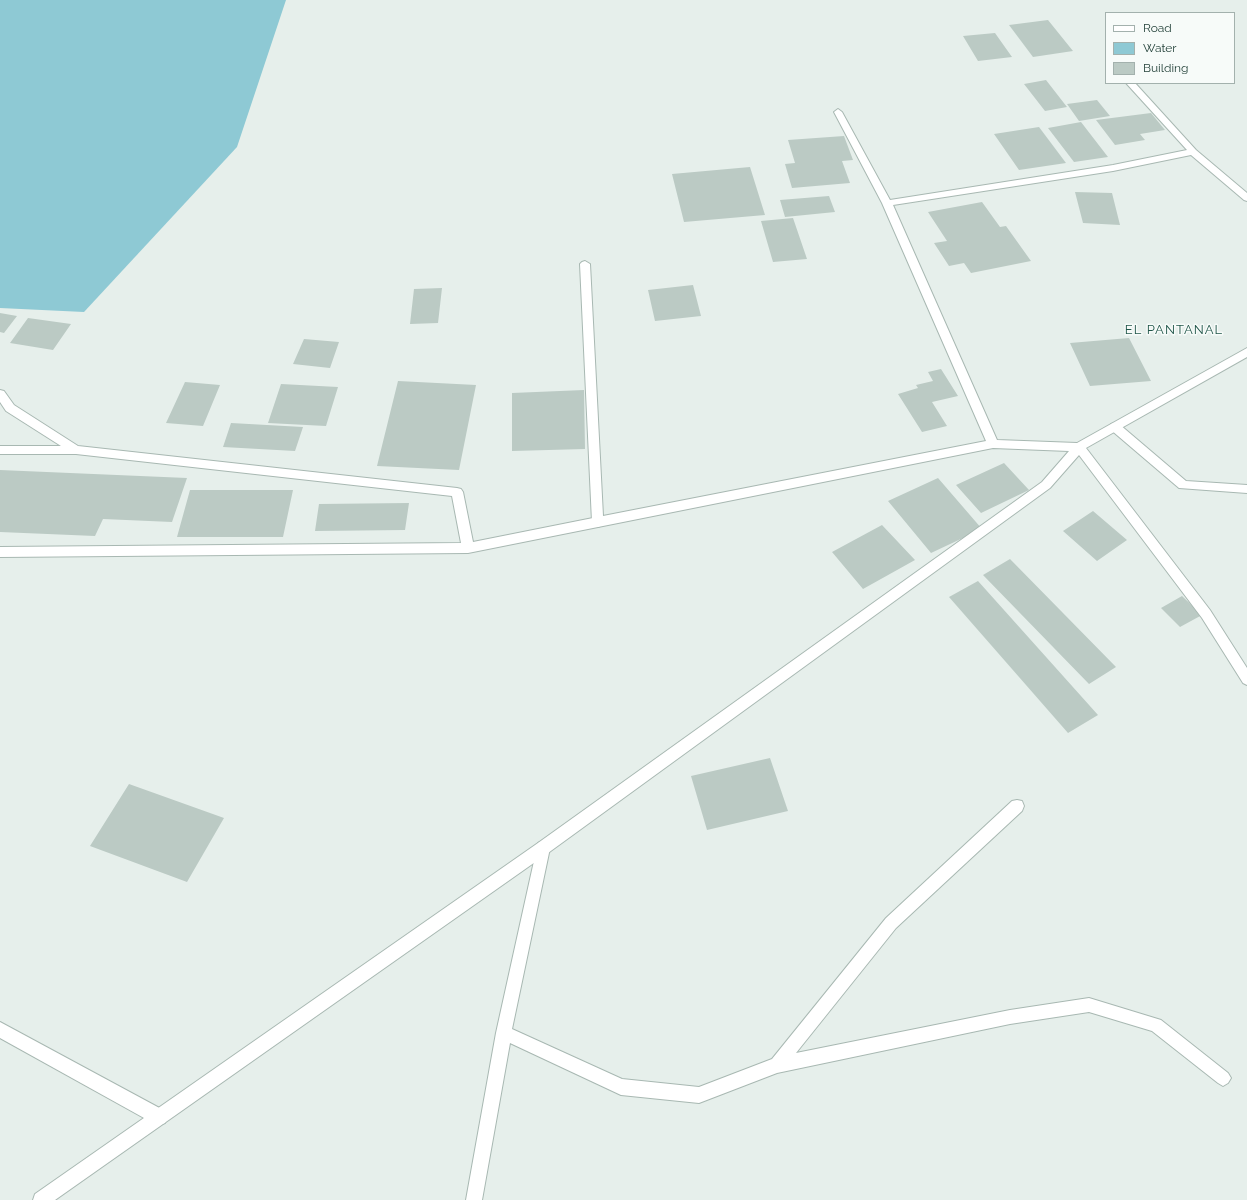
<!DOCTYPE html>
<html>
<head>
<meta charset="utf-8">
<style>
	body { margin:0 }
	#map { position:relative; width:1247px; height:1200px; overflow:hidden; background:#e6efeb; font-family:Raleway,sans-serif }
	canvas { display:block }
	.legend { position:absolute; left:1105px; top:12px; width:130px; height:72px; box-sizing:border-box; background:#f7fbf9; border:1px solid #a3b1ad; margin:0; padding:5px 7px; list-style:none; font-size:12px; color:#24423a }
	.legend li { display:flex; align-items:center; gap:8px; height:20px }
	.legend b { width:20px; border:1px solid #a3b1ad }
</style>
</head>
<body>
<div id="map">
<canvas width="1247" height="1200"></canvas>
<ul class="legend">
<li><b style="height:5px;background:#fff"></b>Road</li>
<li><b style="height:11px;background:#8ec9d4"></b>Water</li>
<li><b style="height:11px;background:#bbcac4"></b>Building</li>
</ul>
</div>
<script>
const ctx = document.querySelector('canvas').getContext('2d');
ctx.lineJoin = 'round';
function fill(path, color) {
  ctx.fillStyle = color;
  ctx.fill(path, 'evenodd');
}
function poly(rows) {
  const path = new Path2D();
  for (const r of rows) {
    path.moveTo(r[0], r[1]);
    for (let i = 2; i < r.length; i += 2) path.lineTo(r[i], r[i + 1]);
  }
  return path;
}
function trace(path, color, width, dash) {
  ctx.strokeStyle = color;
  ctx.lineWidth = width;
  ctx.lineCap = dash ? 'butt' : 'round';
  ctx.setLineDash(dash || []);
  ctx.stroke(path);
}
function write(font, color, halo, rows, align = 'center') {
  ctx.font = font + ' Raleway,sans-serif';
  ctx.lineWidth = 3;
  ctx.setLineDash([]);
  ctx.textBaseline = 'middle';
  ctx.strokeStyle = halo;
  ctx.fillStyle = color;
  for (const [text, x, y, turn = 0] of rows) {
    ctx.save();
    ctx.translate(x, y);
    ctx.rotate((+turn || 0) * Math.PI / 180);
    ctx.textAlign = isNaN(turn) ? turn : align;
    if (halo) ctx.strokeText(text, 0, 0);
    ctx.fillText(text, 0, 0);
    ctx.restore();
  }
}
fill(poly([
	[0,0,286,0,237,147,84,312,0,308]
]), '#8ec9d4');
fill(poly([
	[1048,20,1073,51,1033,57,1009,25],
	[995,33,1012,57,978,61,963,36],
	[1046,80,1067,107,1045,111,1024,84],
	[1097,100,1110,116,1079,121,1067,104],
	[1151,113,1165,130,1140,134,1145,140,1115,145,1096,120],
	[1081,122,1108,157,1074,162,1048,128],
	[1039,127,1066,163,1019,170,994,134],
	[844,136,853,160,842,161,850,183,792,188,785,164,795,163,788,140],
	[750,167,765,215,684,222,672,174],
	[1075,192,1112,193,1120,225,1083,223],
	[829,196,835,212,785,217,780,200],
	[982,202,1000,227,1006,226,1031,261,971,273,964,263,949,266,934,243,947,241,928,212],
	[793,218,807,259,773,262,761,221],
	[693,285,701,316,655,321,648,290],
	[442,288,438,323,410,324,414,289],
	[0,313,17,316,4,333,0,332],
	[28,318,71,324,53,350,10,343],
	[1129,338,1151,381,1090,386,1070,343],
	[304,339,339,342,330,368,293,364],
	[941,369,958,396,932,402,947,426,922,432,898,394,918,388,916,385,933,381,928,372],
	[398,381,476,385,459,470,377,466],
	[185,382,220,385,203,426,166,423],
	[281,384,338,387,326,426,268,423],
	[584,390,585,449,512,451,512,393],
	[231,423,303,427,295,451,223,447],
	[1004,463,1029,490,981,513,956,485],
	[0,470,187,478,172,522,103,519,95,536,0,532],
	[938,478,982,529,931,553,888,501],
	[190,490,293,490,283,537,177,537],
	[409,503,405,530,315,531,319,504],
	[1093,511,1127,540,1097,561,1063,531],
	[882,525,915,560,863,589,832,552],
	[1010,559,1116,667,1089,684,983,575],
	[978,581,1098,715,1068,733,949,597],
	[1182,596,1202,615,1180,627,1161,608],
	[770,758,788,811,707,830,691,776],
	[129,784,224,818,187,882,90,846]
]), '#bbcac4');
const lane = poly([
	[0,390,4,391,14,405,78,446,457,488,461,489,463,492,473,542,598,517,602,519,604,522,602,525,598,527,468,553,0,557,0,547,461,543,452,496,76,454,0,454,0,446,61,446,6,411,0,402,0,390],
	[1115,423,1119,424,1186,481,1247,485,1247,493,1179,488,1111,430,1110,427,1111,424,1115,423],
	[1017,800,1022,801,1024,806,1022,811,896,928,796,1053,1010,1010,1089,998,1161,1020,1228,1073,1231,1078,1228,1083,1223,1086,1218,1083,1152,1031,1089,1012,1010,1024,777,1073,699,1103,621,1095,510,1043,482,1200,466,1200,496,1033,538,843,543,841,548,843,550,848,512,1029,622,1079,699,1087,772,1059,886,918,1012,801,1017,800],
	[0,1022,165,1111,167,1117,165,1123,159,1125,153,1123,0,1038,0,1022]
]);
const street = poly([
	[1126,83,1135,83,1196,150,1247,193,1247,201,1244,200,1191,155,1113,171,893,205,997,440,1077,443,1247,348,1247,357,1086,448,1210,610,1247,668,1247,685,1243,683,1202,618,1079,455,1050,488,548,853,55,1200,33,1200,35,1194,538,843,1042,482,1069,451,993,448,598,527,594,525,592,522,580,264,582,262,585,261,590,264,603,516,986,441,882,203,834,112,838,109,842,112,890,200,1113,165,1187,150,1126,83]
]);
trace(lane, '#a8b8b2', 2);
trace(street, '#a8b8b2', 2);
fill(lane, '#fff');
fill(street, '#fff');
ctx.letterSpacing = '1px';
write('13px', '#1f5548', '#f7fbf9', [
	["EL PANTANAL",1174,330]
]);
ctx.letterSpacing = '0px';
</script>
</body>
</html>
